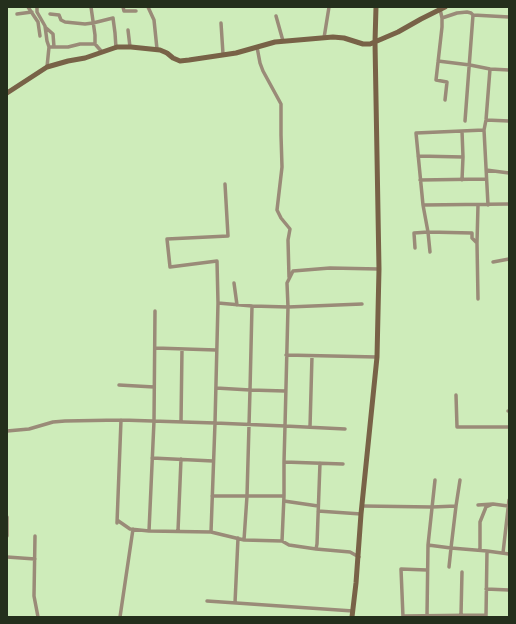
<!DOCTYPE html>
<html>
<head>
<meta charset="utf-8">
<style>
	body { margin:0 }
	#map { position:relative; width:516px; height:624px; overflow:hidden; background:#ceecba; font-family:Lora,serif }
	canvas { display:block }
	.frame { position:absolute; inset:0; border:8px solid #242f1c; pointer-events:none }
</style>
</head>
<body>
<div id="map">
<canvas width="516" height="624"></canvas>
<div class="frame"></div>
</div>
<script>
const ctx = document.querySelector('canvas').getContext('2d');
ctx.lineJoin = 'round';
function poly(rows) {
  const path = new Path2D();
  for (const r of rows) {
    path.moveTo(r[0], r[1]);
    for (let i = 2; i < r.length; i += 2) path.lineTo(r[i], r[i + 1]);
  }
  return path;
}
function trace(path, color, width, dash) {
  ctx.strokeStyle = color;
  ctx.lineWidth = width;
  ctx.lineCap = dash ? 'butt' : 'round';
  ctx.setLineDash(dash || []);
  ctx.stroke(path);
}
trace(poly([
	[28,7,38,22,40,36],
	[37,7,37,12,45,26,47,41,49,47,47,67],
	[91,7,95,35,95,44,102,52],
	[123,7,124,11,136,11],
	[148,7,154,20,157,49],
	[440,9,442,18,442,27,436,80,447,82,445,100],
	[17,14,32,12],
	[50,14,59,15,61,20,65,22,85,24,93,23,113,18,115,33,116,48],
	[276,16,283,41],
	[442,18,457,13,467,12,471,13,473,15,509,17],
	[221,23,223,54],
	[45,27,53,34,54,47],
	[128,30,130,47],
	[324,38,329,7],
	[49,47,68,47,80,44,95,44],
	[257,47,260,63,263,71,281,104,281,135,282,167,277,210,281,218,290,229,288,240,289,277],
	[438,61,470,65,490,69,509,70],
	[486,120,509,121],
	[465,121,473,15],
	[462,131,463,157],
	[418,156,463,157,462,180],
	[486,170,509,173],
	[420,180,486,179],
	[423,205,509,204],
	[488,205,484,130,486,120,490,69],
	[477,243,478,205],
	[415,248,414,233,428,232,430,252],
	[493,262,509,259],
	[234,283,237,305],
	[478,299,477,243,472,238,472,233,428,232,423,205,416,133,484,130],
	[218,303,217,261,170,267,167,239,228,236,225,184],
	[155,348,216,350],
	[286,355,377,357],
	[119,385,154,387],
	[216,388,250,390,247,496,244,540],
	[285,391,250,390,252,306,288,307,362,304],
	[456,395,457,427,509,427],
	[508,411,509,411],
	[181,422,182,349],
	[310,427,312,356],
	[345,429,285,426,288,307,287,283,293,271,330,268,379,269],
	[7,431,29,429,53,422,65,421,121,420,215,423,218,303,252,306],
	[152,458,213,461],
	[284,462,343,464],
	[212,496,284,496],
	[284,501,318,506],
	[478,505,493,504,508,506],
	[363,506,432,507,456,506],
	[318,511,361,514],
	[7,517,7,536],
	[117,520,130,529,149,531,211,532,244,540,282,541],
	[117,523,121,420],
	[149,531,154,421,155,311],
	[178,531,181,459],
	[211,532,215,423,285,426,284,462,284,496,282,541,289,545,316,549,317,544,320,463],
	[35,536,34,596,38,617],
	[428,545,451,548,456,506,460,480],
	[316,549,350,552,359,557],
	[480,550,480,522,486,507,493,504],
	[503,553,509,500],
	[7,557,35,559],
	[449,567,451,548,487,551,509,554],
	[486,589,509,590],
	[207,601,353,611],
	[235,603,238,538],
	[461,615,462,572],
	[403,616,486,615],
	[427,616,428,545,435,480],
	[486,616,487,551],
	[120,617,133,529],
	[403,617,401,569,427,570]
]), '#9a8b78', 3.5);
trace(poly([
	[7,93,47,67,68,61,85,58,117,47,131,47,160,50,167,53,173,58,180,61,189,60,236,53,275,42,333,37,344,38,363,44,370,44,398,32,421,19,445,7],
	[352,617,356,583,361,514,377,357,379,269,375,42,376,7]
]), '#786247', 5);
</script>
</body>
</html>
